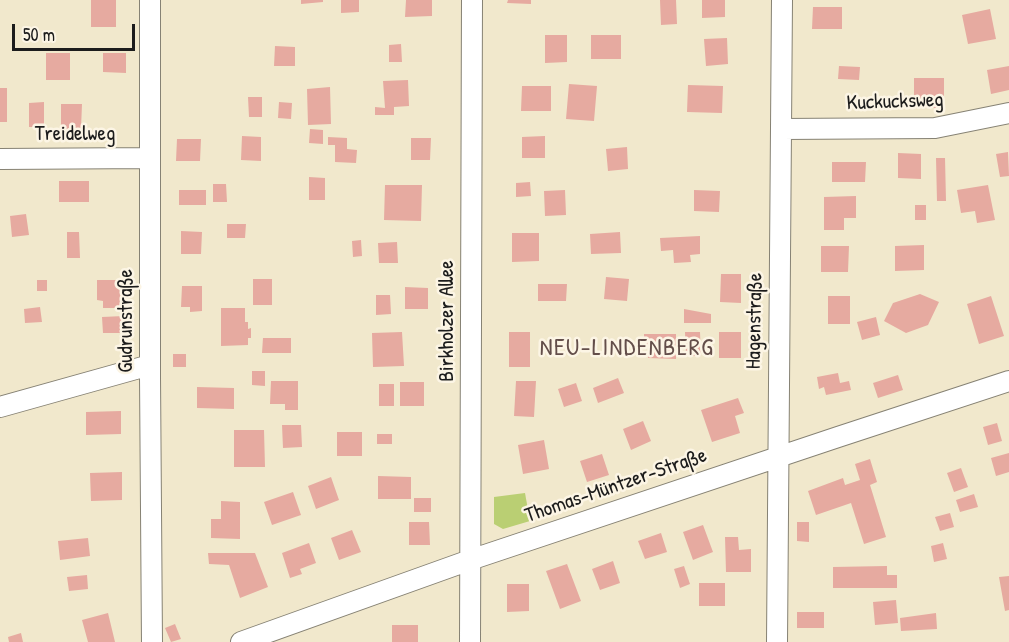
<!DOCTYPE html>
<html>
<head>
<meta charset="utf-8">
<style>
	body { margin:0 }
	#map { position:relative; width:1009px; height:642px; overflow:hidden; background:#f1e8cc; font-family:"Patrick Hand",sans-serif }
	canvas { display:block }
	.scale { position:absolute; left:12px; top:24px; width:123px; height:27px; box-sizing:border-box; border:3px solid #1c1c1c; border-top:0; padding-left:8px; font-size:18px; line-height:21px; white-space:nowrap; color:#1c1c1c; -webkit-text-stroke:4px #fcf5e5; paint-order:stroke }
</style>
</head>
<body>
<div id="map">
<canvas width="1009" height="642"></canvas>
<div class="scale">50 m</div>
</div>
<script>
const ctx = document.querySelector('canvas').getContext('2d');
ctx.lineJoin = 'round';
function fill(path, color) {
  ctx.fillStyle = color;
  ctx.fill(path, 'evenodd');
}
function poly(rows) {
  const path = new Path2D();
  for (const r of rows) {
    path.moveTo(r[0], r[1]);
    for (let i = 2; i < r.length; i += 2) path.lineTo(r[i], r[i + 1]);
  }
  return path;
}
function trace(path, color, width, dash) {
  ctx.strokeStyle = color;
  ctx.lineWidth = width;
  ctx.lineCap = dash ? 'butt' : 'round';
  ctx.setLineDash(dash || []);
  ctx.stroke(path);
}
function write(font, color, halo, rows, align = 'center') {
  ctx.font = font + ' "Patrick Hand",sans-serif';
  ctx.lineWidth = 5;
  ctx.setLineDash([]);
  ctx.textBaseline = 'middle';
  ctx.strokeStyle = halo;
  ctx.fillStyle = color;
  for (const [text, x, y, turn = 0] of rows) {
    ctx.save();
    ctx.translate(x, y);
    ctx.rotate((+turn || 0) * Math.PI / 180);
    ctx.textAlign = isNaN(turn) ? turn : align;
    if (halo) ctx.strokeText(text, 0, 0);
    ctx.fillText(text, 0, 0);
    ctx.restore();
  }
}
fill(poly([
	[525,493,530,521,503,529,494,524,494,497]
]), '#bacf73');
fill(poly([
	[91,0,116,0,116,27,91,27],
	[301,0,323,0,323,2,301,4],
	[341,0,359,0,359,12,341,13],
	[406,0,432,0,432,16,405,17],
	[508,0,531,0,531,4,507,3],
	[660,0,676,0,677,24,661,25],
	[702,0,725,0,725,17,702,18],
	[813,7,842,7,842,29,812,29],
	[990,9,996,39,968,44,962,15],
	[545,35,567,35,567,62,545,63],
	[591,35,621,35,621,59,591,59],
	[727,38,728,64,706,66,704,39],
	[401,44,402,62,389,62,389,45],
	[275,46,295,47,295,66,274,66],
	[46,53,70,53,70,80,46,80],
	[103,53,126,53,126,73,103,72],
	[839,66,860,67,859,80,838,79],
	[1009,66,1009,90,991,94,987,70],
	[914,78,944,78,944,108,914,108],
	[408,80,409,106,394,107,394,115,375,115,375,107,385,108,383,81],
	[569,84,597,86,594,121,566,119],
	[688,85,723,86,722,113,687,112],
	[522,86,551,86,551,111,521,111],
	[330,87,331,124,308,125,307,89],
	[0,88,7,88,7,122,0,122],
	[248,97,262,97,262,117,249,117],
	[44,102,44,127,29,127,29,103],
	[279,102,292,103,291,119,278,118],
	[61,104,82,104,81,129,61,129],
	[310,129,323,130,323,144,309,143],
	[242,136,261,137,261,161,241,160],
	[545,136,545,158,522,158,522,137],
	[328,137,347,138,347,149,357,150,356,163,335,162,335,145,328,145],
	[411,138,431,138,430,160,411,160],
	[177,139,201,139,200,161,176,161],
	[627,147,628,169,608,171,606,149],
	[1008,152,1009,176,1000,177,996,154],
	[898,153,921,154,921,179,898,178],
	[936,158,945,158,946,201,937,201],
	[832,162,866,162,865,182,832,182],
	[309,177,325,178,325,200,309,200],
	[59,181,89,181,89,202,59,202],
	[530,182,531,196,516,197,516,183],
	[213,184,226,184,227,202,213,202],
	[385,185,422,185,421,221,384,220],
	[988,185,995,220,977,223,975,211,961,213,957,190],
	[179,190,206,190,206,205,179,205],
	[565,190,566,215,545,216,544,191],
	[694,190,720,191,719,212,694,211],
	[856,196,856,218,844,218,844,230,824,230,824,197],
	[915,205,926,205,926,220,915,220],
	[26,214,29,235,12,237,10,216],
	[227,224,246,224,245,238,227,238],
	[181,231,202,232,201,254,181,254],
	[67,232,79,232,80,258,67,258],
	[620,232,621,253,591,254,590,234],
	[512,233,539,233,539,261,512,262],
	[700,236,700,254,690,255,691,262,674,263,673,250,661,251,660,238],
	[361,240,362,256,353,257,352,241],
	[397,242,398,263,379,263,378,243],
	[924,245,924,270,895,271,895,246],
	[821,246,849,246,848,272,821,272],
	[721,274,741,274,741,303,720,302],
	[606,277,629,279,627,301,604,299],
	[253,279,272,279,272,305,253,305],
	[37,280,47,280,47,291,37,291],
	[97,280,126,280,126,308,103,308,103,301,97,300],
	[538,284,567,284,566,301,538,301],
	[182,286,202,286,202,311,190,312,190,307,181,307],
	[405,287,428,288,428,309,405,309],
	[920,294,939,302,928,325,906,333,884,321,893,303],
	[376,295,390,295,391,314,376,315],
	[828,296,850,296,850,324,828,324],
	[991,296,1004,336,979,344,967,304],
	[40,307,42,322,25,323,24,309],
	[221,308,245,308,245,322,248,322,248,329,251,328,251,338,248,338,248,345,221,346],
	[684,309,711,314,711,323,684,323],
	[124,316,124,333,103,333,102,317],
	[876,317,880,335,862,340,857,322],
	[402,332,404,366,373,367,372,333],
	[509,332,530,332,530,367,509,367],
	[685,332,700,332,701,356,686,356],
	[719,332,741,332,741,358,719,358],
	[644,334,676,334,676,359,648,358,648,347,644,348],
	[263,338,291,338,291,353,262,353],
	[173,354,186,354,186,367,173,367],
	[252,371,265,371,265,386,252,385],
	[838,373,840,383,849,381,851,390,826,395,824,387,819,389,817,377],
	[898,375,903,390,878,398,873,383],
	[618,378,624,393,598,403,593,388],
	[271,381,298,381,298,410,285,410,285,404,270,404],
	[516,381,536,381,534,417,514,416],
	[400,382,424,382,424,406,400,406],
	[576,383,582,401,564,407,558,389],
	[379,384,394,384,394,406,379,406],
	[197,387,234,388,234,409,197,408],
	[738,398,744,413,735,416,740,433,712,442,701,410],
	[121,411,121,434,86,435,86,412],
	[643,421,651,441,631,450,623,429],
	[997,423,1002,441,988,445,983,427],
	[282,425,301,425,302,447,283,448],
	[234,430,264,430,265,467,234,467],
	[337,432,362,432,362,456,337,456],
	[377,434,392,434,392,444,377,444],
	[544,440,549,469,523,474,518,445],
	[1009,453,1009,472,996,476,991,458],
	[602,454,609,475,587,482,580,461],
	[870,459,877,482,870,485,886,537,864,544,851,503,816,515,808,491,843,478,845,485,860,480,855,464],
	[961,468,968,487,954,492,947,473],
	[122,472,122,500,91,501,90,473],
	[378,476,411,477,411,499,378,499],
	[331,477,339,500,316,509,308,486],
	[293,492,301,515,272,525,264,502],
	[974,494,978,507,960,512,956,500],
	[414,498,431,498,431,512,414,512],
	[221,501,240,502,240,539,211,538,211,519,221,519],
	[950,513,954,527,940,531,935,517],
	[409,522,429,522,430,545,409,545],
	[797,522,809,522,809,542,797,541],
	[703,525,713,552,693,560,683,532],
	[352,530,361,552,339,560,331,538],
	[661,533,667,552,645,559,638,541],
	[725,537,738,537,739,550,751,549,751,572,726,572],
	[88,538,90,556,60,560,58,541],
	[309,543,316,563,300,569,302,574,290,578,282,553],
	[943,543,947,559,934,562,931,546],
	[208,553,255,553,268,587,240,598,229,565,209,564],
	[613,561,620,583,600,590,592,569],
	[567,564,581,601,560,609,546,571],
	[684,566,690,584,680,588,674,569],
	[887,566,887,575,897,575,897,588,833,588,833,567],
	[87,575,88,589,69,591,67,577],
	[1009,576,1009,610,1005,611,999,577],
	[699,583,725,583,725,606,699,606],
	[507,584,529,584,529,611,507,612],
	[896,600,898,623,875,625,873,602],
	[797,612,824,612,824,628,797,628],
	[108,613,115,642,88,642,82,620],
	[936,613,937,629,901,631,900,618],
	[175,624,181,639,171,642,165,628],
	[392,625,418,625,418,642,392,642],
	[21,633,23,642,9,642,8,637]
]), '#e6aaa0');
const minor = poly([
	[150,0,150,377,152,642],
	[782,129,935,128,1009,113],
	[0,159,150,158],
	[0,407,150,365],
	[241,642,470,560,838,437,1009,381],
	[470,642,472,0],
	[777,642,782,0]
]);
trace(minor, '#868274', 22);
trace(minor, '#fff', 20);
write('21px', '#1c1c1c', '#fcf5e5', [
	["Kuckucksweg",895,102,-2],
	["Treidelweg",75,134],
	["Gudrunstraße",126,321,-90],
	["Birkholzer Allee",447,321,-90],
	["Hagenstraße",755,321,-89],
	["Thomas-Müntzer-Straße",616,486,-19]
]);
ctx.letterSpacing = '1.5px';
write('24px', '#634e4a', '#fcf5e5', [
	["NEU-LINDENBERG",627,349]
]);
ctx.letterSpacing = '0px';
</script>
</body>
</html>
